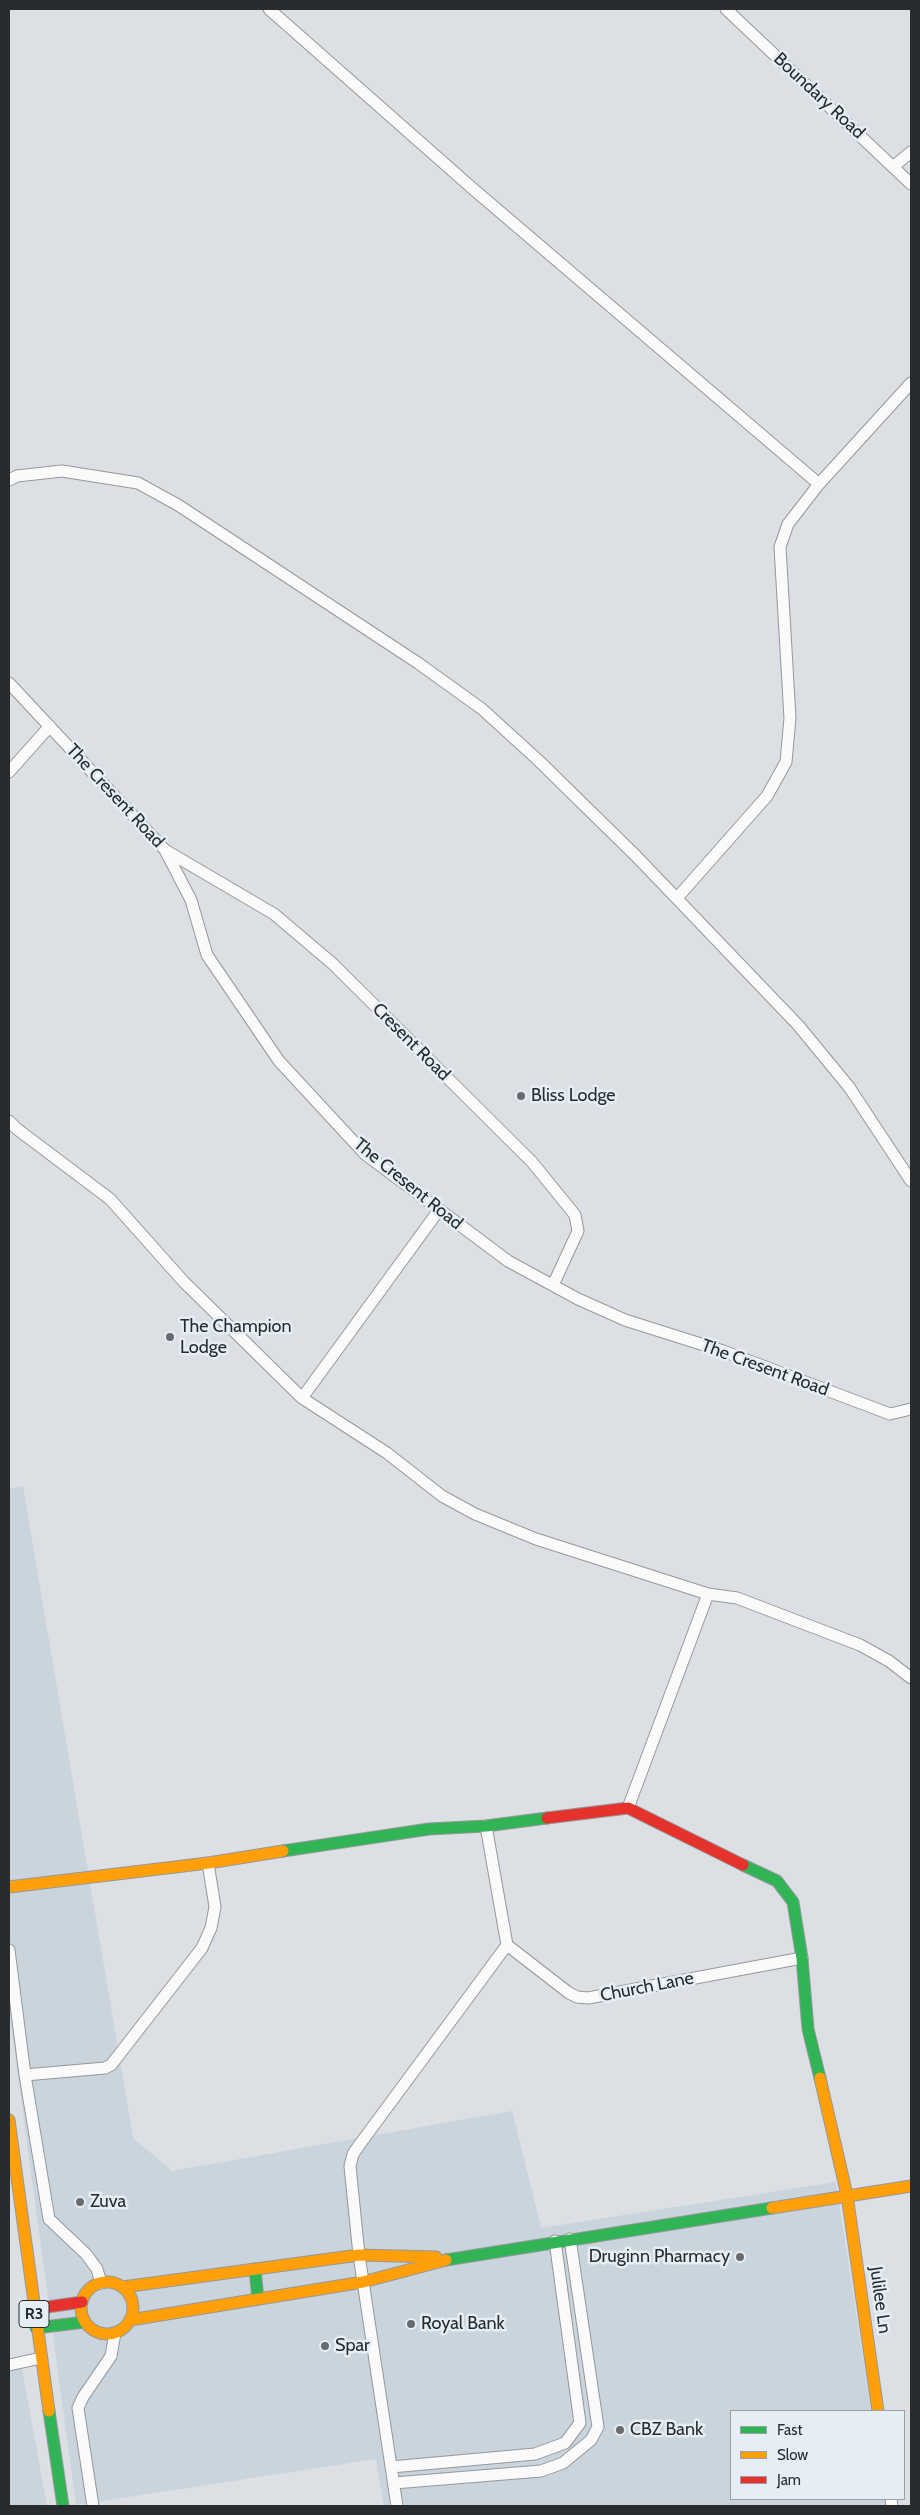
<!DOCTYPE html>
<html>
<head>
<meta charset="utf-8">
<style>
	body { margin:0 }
	#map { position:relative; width:920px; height:2515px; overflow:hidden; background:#dce0e4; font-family:Cabin,sans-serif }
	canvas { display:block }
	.frame { position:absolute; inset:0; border:10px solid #292c2f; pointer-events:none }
	.legend { position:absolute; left:730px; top:2410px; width:175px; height:90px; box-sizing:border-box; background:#e5eef5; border:1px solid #9aa0a6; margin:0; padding:6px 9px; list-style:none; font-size:15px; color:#292c2f }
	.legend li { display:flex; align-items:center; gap:10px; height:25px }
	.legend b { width:25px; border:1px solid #9aa0a6 }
</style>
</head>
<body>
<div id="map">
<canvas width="920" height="2515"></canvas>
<div class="frame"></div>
<ul class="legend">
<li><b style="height:6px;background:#30b455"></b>Fast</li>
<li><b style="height:6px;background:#ff9f0a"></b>Slow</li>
<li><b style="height:6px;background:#e5322d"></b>Jam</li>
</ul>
</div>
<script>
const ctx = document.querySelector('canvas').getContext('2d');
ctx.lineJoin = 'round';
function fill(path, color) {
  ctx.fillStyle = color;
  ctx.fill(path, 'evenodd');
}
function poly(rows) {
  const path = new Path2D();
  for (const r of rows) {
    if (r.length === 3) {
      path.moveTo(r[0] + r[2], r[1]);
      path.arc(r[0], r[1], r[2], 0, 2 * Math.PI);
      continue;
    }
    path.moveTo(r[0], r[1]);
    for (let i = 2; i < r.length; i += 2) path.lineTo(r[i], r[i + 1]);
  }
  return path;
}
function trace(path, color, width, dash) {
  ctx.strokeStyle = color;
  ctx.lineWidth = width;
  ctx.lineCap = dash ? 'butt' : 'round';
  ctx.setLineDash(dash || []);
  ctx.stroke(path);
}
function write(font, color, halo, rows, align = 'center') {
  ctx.font = font + ' Cabin,sans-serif';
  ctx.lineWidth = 5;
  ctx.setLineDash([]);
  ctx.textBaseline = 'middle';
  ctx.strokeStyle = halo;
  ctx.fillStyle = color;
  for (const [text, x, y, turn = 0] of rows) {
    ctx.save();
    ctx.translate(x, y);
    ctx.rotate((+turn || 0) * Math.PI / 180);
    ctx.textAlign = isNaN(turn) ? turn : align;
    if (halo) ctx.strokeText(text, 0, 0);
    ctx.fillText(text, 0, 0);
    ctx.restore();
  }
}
fill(poly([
	[23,1486,133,2138,172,2171,512,2111,541,2228,836,2182,871,2411,731,2411,731,2499,885,2499,886,2506,384,2506,376,2459,76,2505,9,2011,9,1489],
	[21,2363,47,2506,9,2506,9,2365]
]), '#c9d4dc');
const street = poly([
	[269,9,472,188,819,484],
	[726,9,911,184],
	[894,166,911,152],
	[9,480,17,476,62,471,138,483,178,505,418,663,482,709,538,760,636,856,798,1025,849,1087,911,1181],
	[9,683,165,850,191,900,207,955,279,1061,365,1154,508,1261,578,1299,625,1320,723,1351,890,1414,911,1409],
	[9,772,50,726],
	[165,850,274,914,333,964,532,1162,575,1215,578,1231,553,1285],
	[677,898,767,796,786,762,790,718,780,547,788,524,819,484,911,383],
	[9,1121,17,1129,110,1199,183,1281,302,1398,387,1453,442,1496,475,1514,536,1539,708,1594,737,1598,860,1645,889,1661,911,1678],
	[302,1398,439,1210],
	[628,1808,708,1594],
	[507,1945,569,1993,577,1997,588,1998,802,1958],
	[9,1950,25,2075,49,2219,86,2254,97,2269,101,2283],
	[25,2075,105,2068,111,2065,202,1948,211,1928,215,1907,208,1863],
	[9,2365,41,2358],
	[391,2467,535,2454,565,2443,580,2423,555,2241],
	[394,2483,541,2471,563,2463,591,2440,598,2427,570,2239],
	[891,2499,892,2506],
	[93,2506,78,2408,83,2397,111,2356,115,2333],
	[397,2506,359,2255,350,2166,353,2154,360,2144,507,1945,486,1826]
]);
const fast = poly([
	[283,1851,429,1829,486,1826,547,1818],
	[743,1865,777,1881,793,1902,802,1958,808,2029,820,2078],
	[446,2260,772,2208],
	[255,2269,258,2299],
	[36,2328,85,2322],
	[49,2411,63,2506]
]);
const slow = poly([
	[9,1887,208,1863,283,1851],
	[820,2078,847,2195,878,2411],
	[9,2120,49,2411],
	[772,2208,911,2186],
	[107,2308,26],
	[123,2287,359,2255,436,2257],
	[130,2320,363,2282,446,2260]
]);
const jam = poly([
	[547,1818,628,1808,743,1865],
	[33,2309,82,2302]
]);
trace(street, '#95989b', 13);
trace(fast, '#95989b', 13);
trace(slow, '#95989b', 13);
trace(jam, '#95989b', 13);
trace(street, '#fafafb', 11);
trace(fast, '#30b455', 11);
trace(slow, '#ff9f0a', 11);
trace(jam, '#e5322d', 11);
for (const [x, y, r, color] of [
	[521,1096,5,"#686b6e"],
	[170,1337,5,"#686b6e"],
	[80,2202,5,"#686b6e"],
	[740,2257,5,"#686b6e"],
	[411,2324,5,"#686b6e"],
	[325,2346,5,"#686b6e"],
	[620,2430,5,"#686b6e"]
]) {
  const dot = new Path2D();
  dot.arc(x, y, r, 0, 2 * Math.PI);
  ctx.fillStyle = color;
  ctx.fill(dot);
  trace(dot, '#e5eef5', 2);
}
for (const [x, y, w] of [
	[34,2314,30]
]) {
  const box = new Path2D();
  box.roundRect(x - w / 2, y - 13.5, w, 27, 4);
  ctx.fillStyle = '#e5eef5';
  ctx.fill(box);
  trace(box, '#292c2f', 1);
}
write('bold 16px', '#292c2f', null, [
	["R3",34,2314]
]);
write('18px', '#292c2f', '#e5eef5', [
	["Boundary Road",819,96,43],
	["The Cresent Road",115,796,47],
	["Cresent Road",411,1042,45],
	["The Cresent Road",408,1184,39],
	["The Cresent Road",765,1368,20],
	["Church Lane",647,1987,-11],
	["Julilee Ln",880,2300,82]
]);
write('18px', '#292c2f', '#e5eef5', [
	["Bliss Lodge",531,1096],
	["The Champion",180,1327],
	["Lodge",180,1348],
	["Zuva",90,2202],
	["Druginn Pharmacy",730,2257,"right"],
	["Royal Bank",421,2324],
	["Spar",335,2346],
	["CBZ Bank",630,2430]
], 'left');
</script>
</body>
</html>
